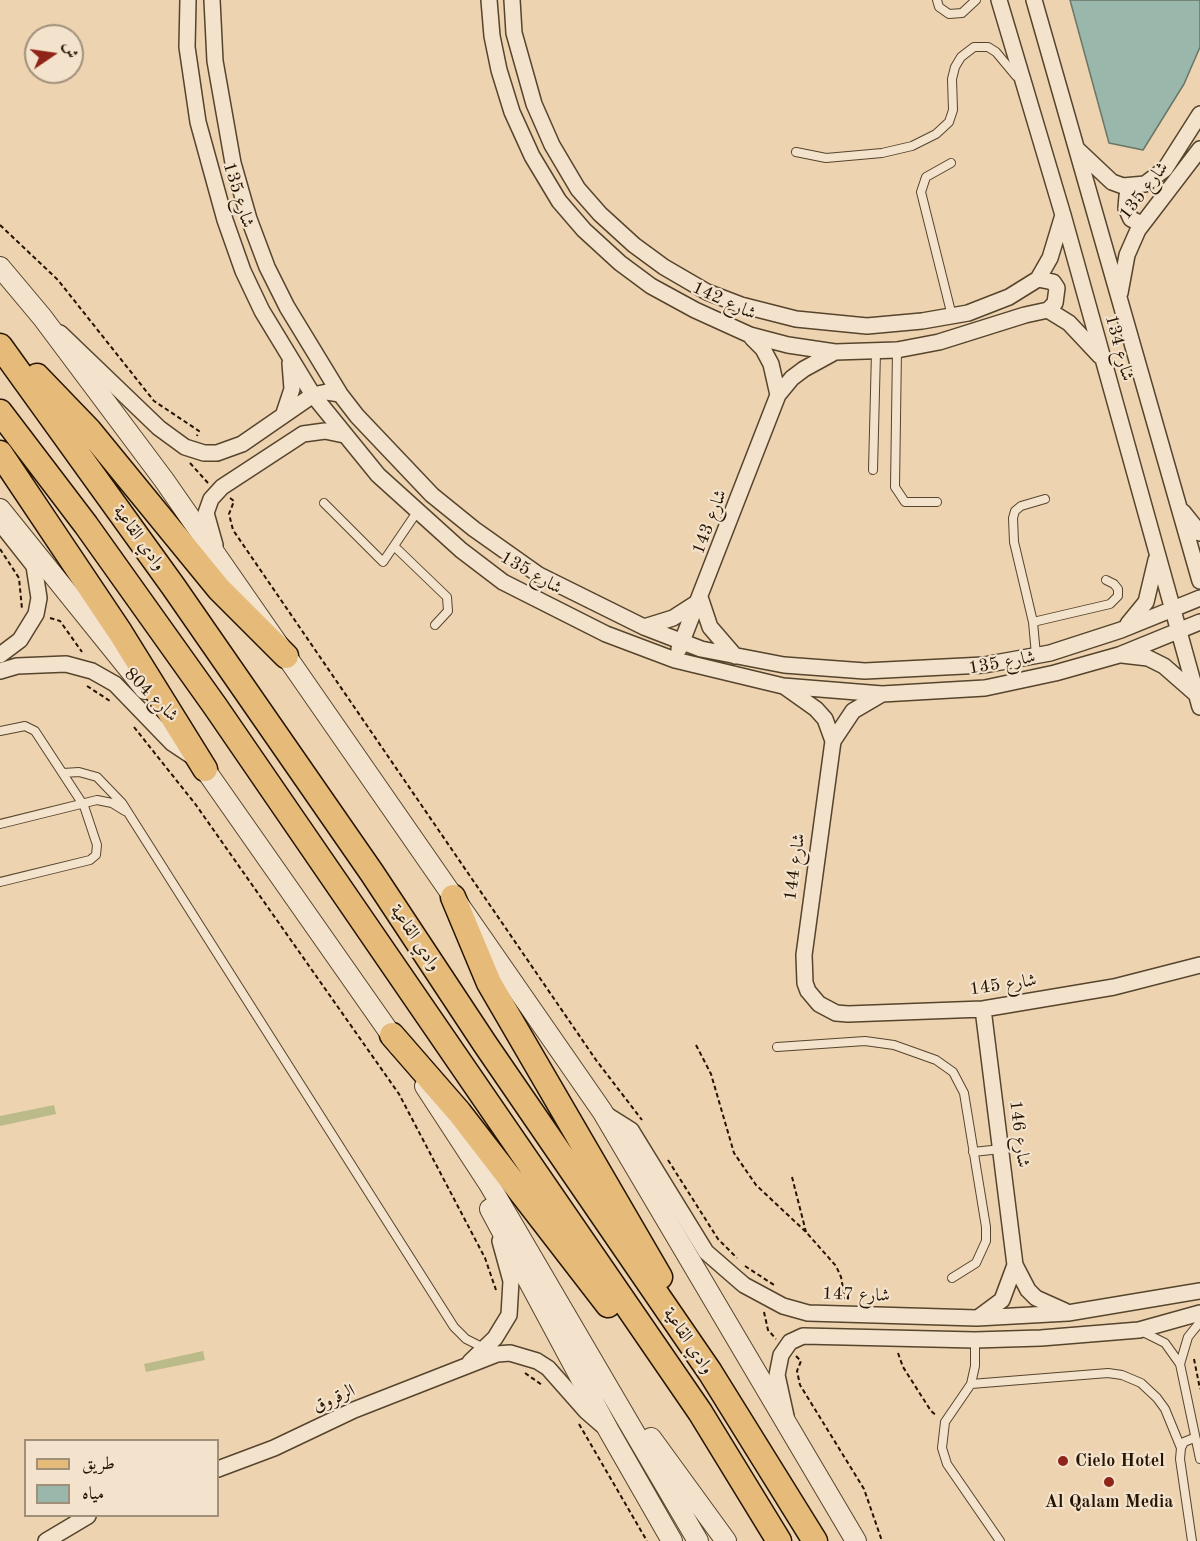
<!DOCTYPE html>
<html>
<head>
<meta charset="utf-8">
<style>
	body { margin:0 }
	#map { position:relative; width:1200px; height:1541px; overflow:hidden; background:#edd3b0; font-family:"Old Standard TT",Amiri,serif }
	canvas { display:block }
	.legend { position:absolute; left:24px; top:1439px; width:195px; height:78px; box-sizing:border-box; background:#f3e2cc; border:2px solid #a0907a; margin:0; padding:8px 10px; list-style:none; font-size:18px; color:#241400 }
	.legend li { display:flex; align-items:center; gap:12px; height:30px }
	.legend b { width:30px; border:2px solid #a0907a }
	.north { position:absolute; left:24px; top:24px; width:60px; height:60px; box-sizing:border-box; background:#f3e2cc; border:2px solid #a0907a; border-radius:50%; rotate:77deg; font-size:16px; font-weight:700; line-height:24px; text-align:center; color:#241400 }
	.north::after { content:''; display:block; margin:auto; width:21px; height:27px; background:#8f2418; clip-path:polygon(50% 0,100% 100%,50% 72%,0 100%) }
</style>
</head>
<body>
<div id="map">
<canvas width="1200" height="1541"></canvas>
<ul class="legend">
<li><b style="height:8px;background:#e6ba78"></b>طريق</li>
<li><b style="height:16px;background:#99b8ab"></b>مياه</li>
</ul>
<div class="north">ش</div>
</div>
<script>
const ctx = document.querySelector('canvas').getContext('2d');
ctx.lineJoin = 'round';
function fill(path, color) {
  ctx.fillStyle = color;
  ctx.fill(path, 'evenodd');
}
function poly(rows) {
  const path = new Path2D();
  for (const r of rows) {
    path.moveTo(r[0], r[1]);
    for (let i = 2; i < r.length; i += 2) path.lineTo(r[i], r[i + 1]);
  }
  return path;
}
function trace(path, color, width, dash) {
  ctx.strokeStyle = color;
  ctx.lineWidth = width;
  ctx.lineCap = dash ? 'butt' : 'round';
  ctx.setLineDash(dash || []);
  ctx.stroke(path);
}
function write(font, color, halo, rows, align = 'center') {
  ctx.font = font + ' "Old Standard TT",Amiri,serif';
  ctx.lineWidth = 4.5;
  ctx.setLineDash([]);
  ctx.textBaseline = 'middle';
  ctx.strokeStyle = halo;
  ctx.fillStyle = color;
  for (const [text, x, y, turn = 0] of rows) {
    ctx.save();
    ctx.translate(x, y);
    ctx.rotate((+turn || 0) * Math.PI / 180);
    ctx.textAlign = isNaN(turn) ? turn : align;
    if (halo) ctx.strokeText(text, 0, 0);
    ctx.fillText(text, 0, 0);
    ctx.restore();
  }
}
fill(poly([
	[54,1105,56,1114,0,1126,0,1116],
	[203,1351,205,1360,146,1372,144,1364]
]), '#bbbb89');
const water = poly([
	[1070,0,1200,0,1200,47,1184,84,1143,150,1109,143,1070,0]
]);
fill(water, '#99b8ab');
trace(water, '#6a7667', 1.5);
const service = poly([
	[937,0,939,7,949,14,962,13,976,0],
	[796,152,826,158,882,153,912,146,936,134,949,122,953,110,952,79,955,67,961,57,974,47,988,47,996,52,1016,76],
	[951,163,926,177,921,192,952,316],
	[897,350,895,487,905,502,937,502],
	[873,470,876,352],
	[324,503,383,562,417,512],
	[394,546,447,597,448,611,435,625],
	[1033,622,1110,604,1118,596,1118,589,1114,584,1106,580],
	[1036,655,1033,622,1014,542,1013,518,1015,511,1021,506,1045,499],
	[0,731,25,726,35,731,84,806,97,845,96,855,90,860,0,882],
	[63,773,79,772,97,777,122,803,454,1327,466,1339,484,1348],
	[0,824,97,800,112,803,125,811],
	[777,1047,865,1041,894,1045,936,1060,953,1072,964,1093,986,1227,986,1241,976,1263,952,1278],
	[973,1152,1001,1149],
	[1143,1332,1165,1343,1180,1364,1200,1459],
	[975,1340,975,1366,971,1384,945,1422,942,1448,947,1464,1000,1541],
	[1180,1364,1188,1337,1200,1322],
	[971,1384,1108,1373,1122,1375,1141,1383,1157,1398,1165,1409,1181,1448],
	[1192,1541,1180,1459,1181,1448,1184,1442,1194,1438]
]);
const minor = poly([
	[188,0,187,47,198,122,225,220,243,271,262,311,313,395,378,475,461,550,503,582,606,634,675,660,783,686,882,694,985,688,1055,673,1119,655,1200,622],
	[212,0,215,61,233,163,249,219,267,267,287,307,340,394,357,416,432,495,474,529,539,575,644,627,701,649,784,665,865,671,984,665,1050,653,1121,630,1200,598],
	[489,0,492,36,499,70,512,112,532,156,559,201,584,230,620,263,651,286,695,310,750,335,788,345,835,352,897,350,939,342,1025,315,1048,310,1069,323,1100,356],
	[512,0,514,33,534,104,552,145,578,189,600,214,634,245,664,267,707,292,741,305,796,319,867,326,922,321,968,313,1009,297,1038,279,1050,258,1063,215],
	[999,0,1063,215,1200,707],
	[1034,0,1200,581],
	[1078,150,1112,182,1123,186,1145,184,1165,169,1200,114],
	[1135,186,1127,196,1126,208,1131,219,1142,224],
	[1038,279,1053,282,1057,288,1055,303,1048,310],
	[1120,293,1127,255,1138,230,1200,149],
	[60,333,159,428,185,447,204,453,217,453,242,444,313,395,327,392,340,394],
	[752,338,763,349,771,364,778,395],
	[283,416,292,389,290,363],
	[1183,512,1200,533],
	[0,523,34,566,39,598,36,614,20,640,0,655],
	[215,545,206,513,211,499,222,487,303,434,325,431,344,435],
	[1128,624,1146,602,1156,560],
	[644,627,673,618,701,600,710,627,735,656],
	[679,649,778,395,792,378,804,369,835,352],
	[1122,655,1148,658,1164,666,1196,694],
	[0,671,17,666,66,664,92,671,115,684,172,743,193,757],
	[785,687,816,709,825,719,833,741],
	[882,694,853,711,833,741,804,955,805,983,808,991,819,1004,836,1013,848,1014,983,1009,1114,987,1200,965],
	[983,1009,1015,1265,1028,1290,1036,1298,1065,1311],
	[604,1113,631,1130,706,1252,744,1285,783,1306,808,1313,977,1318,1068,1313,1200,1291],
	[979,1317,1002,1300,1015,1265],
	[470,1362,495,1338,509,1315,511,1281,500,1241],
	[786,1416,777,1375,781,1355,790,1342,803,1336,975,1340,1041,1338,1139,1330,1200,1313],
	[218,1469,274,1448,354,1410,497,1354,510,1353,537,1361,548,1368,586,1411,602,1425],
	[46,1541,88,1516]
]);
const tertiary = poly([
	[0,267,42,317,164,480,602,1111,856,1541],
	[0,509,145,689],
	[197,758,399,1046],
	[425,1086,489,1184,698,1541],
	[490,1209,609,1431,672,1541],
	[651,1438,726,1541]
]);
const primary = poly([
	[0,346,173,586,372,873,485,1044,710,1372,815,1541],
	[37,376,89,430,219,589,286,656],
	[0,412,86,525,215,706,700,1412,779,1541],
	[0,453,120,632,205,769],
	[453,897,489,983,660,1277],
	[392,1035,459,1112,608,1305]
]);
trace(service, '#56442c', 10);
trace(minor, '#56442c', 18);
trace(tertiary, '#56442c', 22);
trace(primary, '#241400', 27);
trace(poly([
	[0,225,58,280,154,401,199,431,197,436],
	[190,463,208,483],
	[230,498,234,501,229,514,233,530,596,1060,642,1120],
	[0,549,19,578,22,609],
	[50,618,60,621,82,652],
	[87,686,110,701],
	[134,727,196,805,399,1094,485,1258,496,1290],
	[696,1045,711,1074,734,1153,756,1185,806,1232,836,1266,841,1277,845,1299],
	[668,1160,718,1239,737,1258],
	[792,1177,806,1232],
	[745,1266,774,1285],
	[764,1312,768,1330,776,1339],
	[898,1353,903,1367,931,1411,937,1416],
	[796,1356,801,1361,797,1371,800,1385,864,1489,882,1541],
	[1194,1359,1200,1389],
	[525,1373,542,1385],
	[579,1424,647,1541]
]), '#241400', 2, [4.5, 3]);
trace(service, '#f3e2cc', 8);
trace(minor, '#f3e2cc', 15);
trace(tertiary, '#f3e2cc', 20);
trace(primary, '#e6ba78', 24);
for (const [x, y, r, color] of [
	[1063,1461,6,"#8f2418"],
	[1109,1482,6,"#8f2418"]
]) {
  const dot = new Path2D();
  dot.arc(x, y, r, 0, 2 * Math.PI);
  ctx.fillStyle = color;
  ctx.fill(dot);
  trace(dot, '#f3e2cc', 2);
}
write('18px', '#241400', '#f3e2cc', [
	["شارع 135",1144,191,-52],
	["شارع 135",238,195,73],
	["شارع 142",724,301,25],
	["شارع 134",1119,348,75],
	["شارع 143",710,522,-69],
	["وادي القاعية",139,538,54],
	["شارع 135",531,573,30],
	["شارع 135",1002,663,-10],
	["شارع 804",151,695,45],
	["شارع 144",795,867,-82],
	["وادي القاعية",415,938,56],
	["شارع 145",1003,985,-8],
	["شارع 146",1019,1134,83],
	["شارع 147",856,1295,2],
	["وادي القاعية",688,1341,56],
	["الرقروق",334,1399,-24]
]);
write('bold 18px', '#241400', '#f3e2cc', [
	["Cielo Hotel",1075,1461],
	["Al Qalam Media",1109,1502,"center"]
], 'left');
</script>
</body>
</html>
